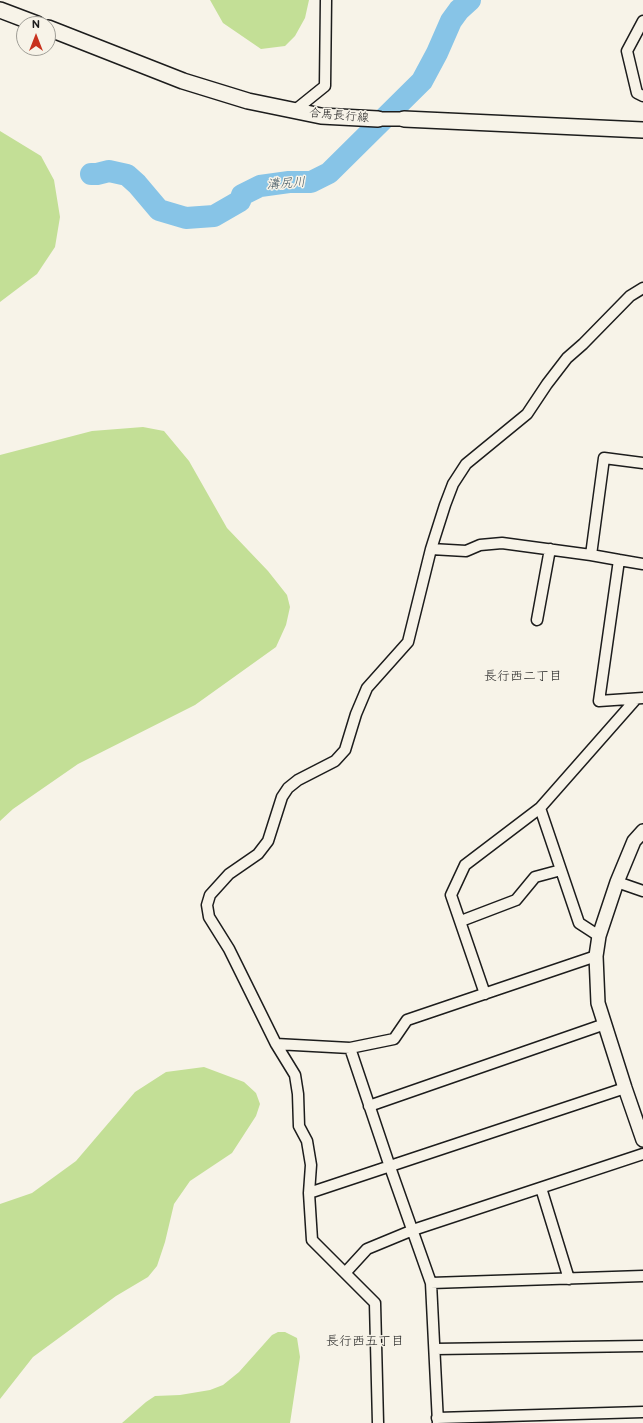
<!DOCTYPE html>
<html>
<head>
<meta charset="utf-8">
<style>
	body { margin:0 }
	#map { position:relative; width:643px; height:1423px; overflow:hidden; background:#f7f3e8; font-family:"Balsamiq Sans",sans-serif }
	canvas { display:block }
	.north { position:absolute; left:16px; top:16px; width:40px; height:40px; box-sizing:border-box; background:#f7f3e8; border:1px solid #9f9d96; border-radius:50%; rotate:0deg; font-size:11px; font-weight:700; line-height:16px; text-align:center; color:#1c1c1c }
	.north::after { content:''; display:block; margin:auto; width:14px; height:18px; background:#c8321e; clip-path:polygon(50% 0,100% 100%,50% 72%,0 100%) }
</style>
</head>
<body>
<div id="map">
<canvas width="643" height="1423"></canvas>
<div class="north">N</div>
</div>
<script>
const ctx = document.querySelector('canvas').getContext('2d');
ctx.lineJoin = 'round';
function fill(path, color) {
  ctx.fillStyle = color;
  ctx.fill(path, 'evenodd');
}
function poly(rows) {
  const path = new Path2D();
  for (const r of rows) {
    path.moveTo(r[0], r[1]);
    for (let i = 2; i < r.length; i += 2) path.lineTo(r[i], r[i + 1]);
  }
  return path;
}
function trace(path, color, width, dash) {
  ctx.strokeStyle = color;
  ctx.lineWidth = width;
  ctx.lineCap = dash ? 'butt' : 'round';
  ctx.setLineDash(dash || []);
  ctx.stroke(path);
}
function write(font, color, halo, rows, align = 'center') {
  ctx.font = font + ' "Balsamiq Sans","Klee One",sans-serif';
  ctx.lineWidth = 3;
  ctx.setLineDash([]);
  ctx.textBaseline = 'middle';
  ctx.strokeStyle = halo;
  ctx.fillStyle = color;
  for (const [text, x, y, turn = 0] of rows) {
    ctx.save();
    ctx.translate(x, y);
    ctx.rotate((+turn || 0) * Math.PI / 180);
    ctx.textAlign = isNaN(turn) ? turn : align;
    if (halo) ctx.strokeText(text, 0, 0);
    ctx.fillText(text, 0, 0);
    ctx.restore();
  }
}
fill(poly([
	[210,0,309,0,305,18,295,36,285,46,261,49,223,23],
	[0,131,41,156,54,180,60,217,55,247,37,274,0,302],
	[143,427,164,431,189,461,227,528,268,571,287,595,290,607,286,625,276,647,195,705,78,764,13,809,0,821,0,455,92,431],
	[204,1067,244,1082,256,1093,260,1104,256,1116,232,1153,190,1181,174,1204,165,1242,157,1266,148,1277,116,1296,33,1357,0,1399,0,1204,32,1193,76,1161,135,1092,166,1072],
	[278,1332,285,1332,297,1338,300,1357,290,1423,122,1423,146,1402,155,1396,180,1395,210,1390,223,1385,239,1372,272,1335]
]), '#c3df96');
trace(poly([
	[91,174,97,174,109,171,127,175,137,184,159,210,186,218,214,216,240,201,242,195,260,186,289,182,311,182,329,173,422,81,437,53,451,21,459,10,470,0]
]), '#87c4e7', 22);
const minor = poly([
	[643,21,627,51,637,93,643,96],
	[294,111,325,86,326,0],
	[431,549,466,551,480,545,502,543,591,555],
	[619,560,591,555,604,458,643,463],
	[643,564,619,560,599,701,643,698],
	[537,620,550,549],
	[540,808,579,923,599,936],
	[617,882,643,891],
	[461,921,516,900,535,877,561,870],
	[485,994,451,895,465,865,540,808,636,699],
	[276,1044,350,1048,394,1039,407,1020,596,956],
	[350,1048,390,1167,431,1283,438,1423],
	[369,1106,605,1024],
	[541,1188,569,1279],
	[309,1193,311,1165,307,1141,299,1126,298,1094,295,1075,276,1044,229,949,209,917,207,905,210,895,229,874,258,854,268,841,282,797,288,788,298,780,335,761,345,750,356,714,367,688,408,642,431,549,445,505,453,484,466,464,527,414,547,384,567,358,583,344,630,296,643,288],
	[345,1273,367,1249,413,1230,643,1154],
	[431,1283,643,1276],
	[435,1349,643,1346],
	[437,1418,643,1412],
	[378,1423,375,1303,312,1240,309,1193,625,1088]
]);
const tertiary = poly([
	[378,119,404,119],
	[643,831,634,841,617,882,599,936,596,956,598,1003,625,1088,643,1140]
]);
const secondary = poly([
	[0,10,37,24],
	[48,28,183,81,248,101,321,116,378,119],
	[404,119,643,130]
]);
trace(minor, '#1c1c1c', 13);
trace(tertiary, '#1c1c1c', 16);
trace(secondary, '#1c1c1c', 18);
trace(minor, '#f7f3e8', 10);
trace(tertiary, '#f7f3e8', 13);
trace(secondary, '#f7f3e8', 15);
write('12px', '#1c1c1c', '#f7f3e8', [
	["合馬長行線",339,116,5]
]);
write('italic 13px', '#415763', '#f7f3e8', [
	["溝尻川",286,184,-4]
]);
write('13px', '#1c1c1c', '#f7f3e8', [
	["長行西二丁目",523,677],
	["長行西五丁目",365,1342]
]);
</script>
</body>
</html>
